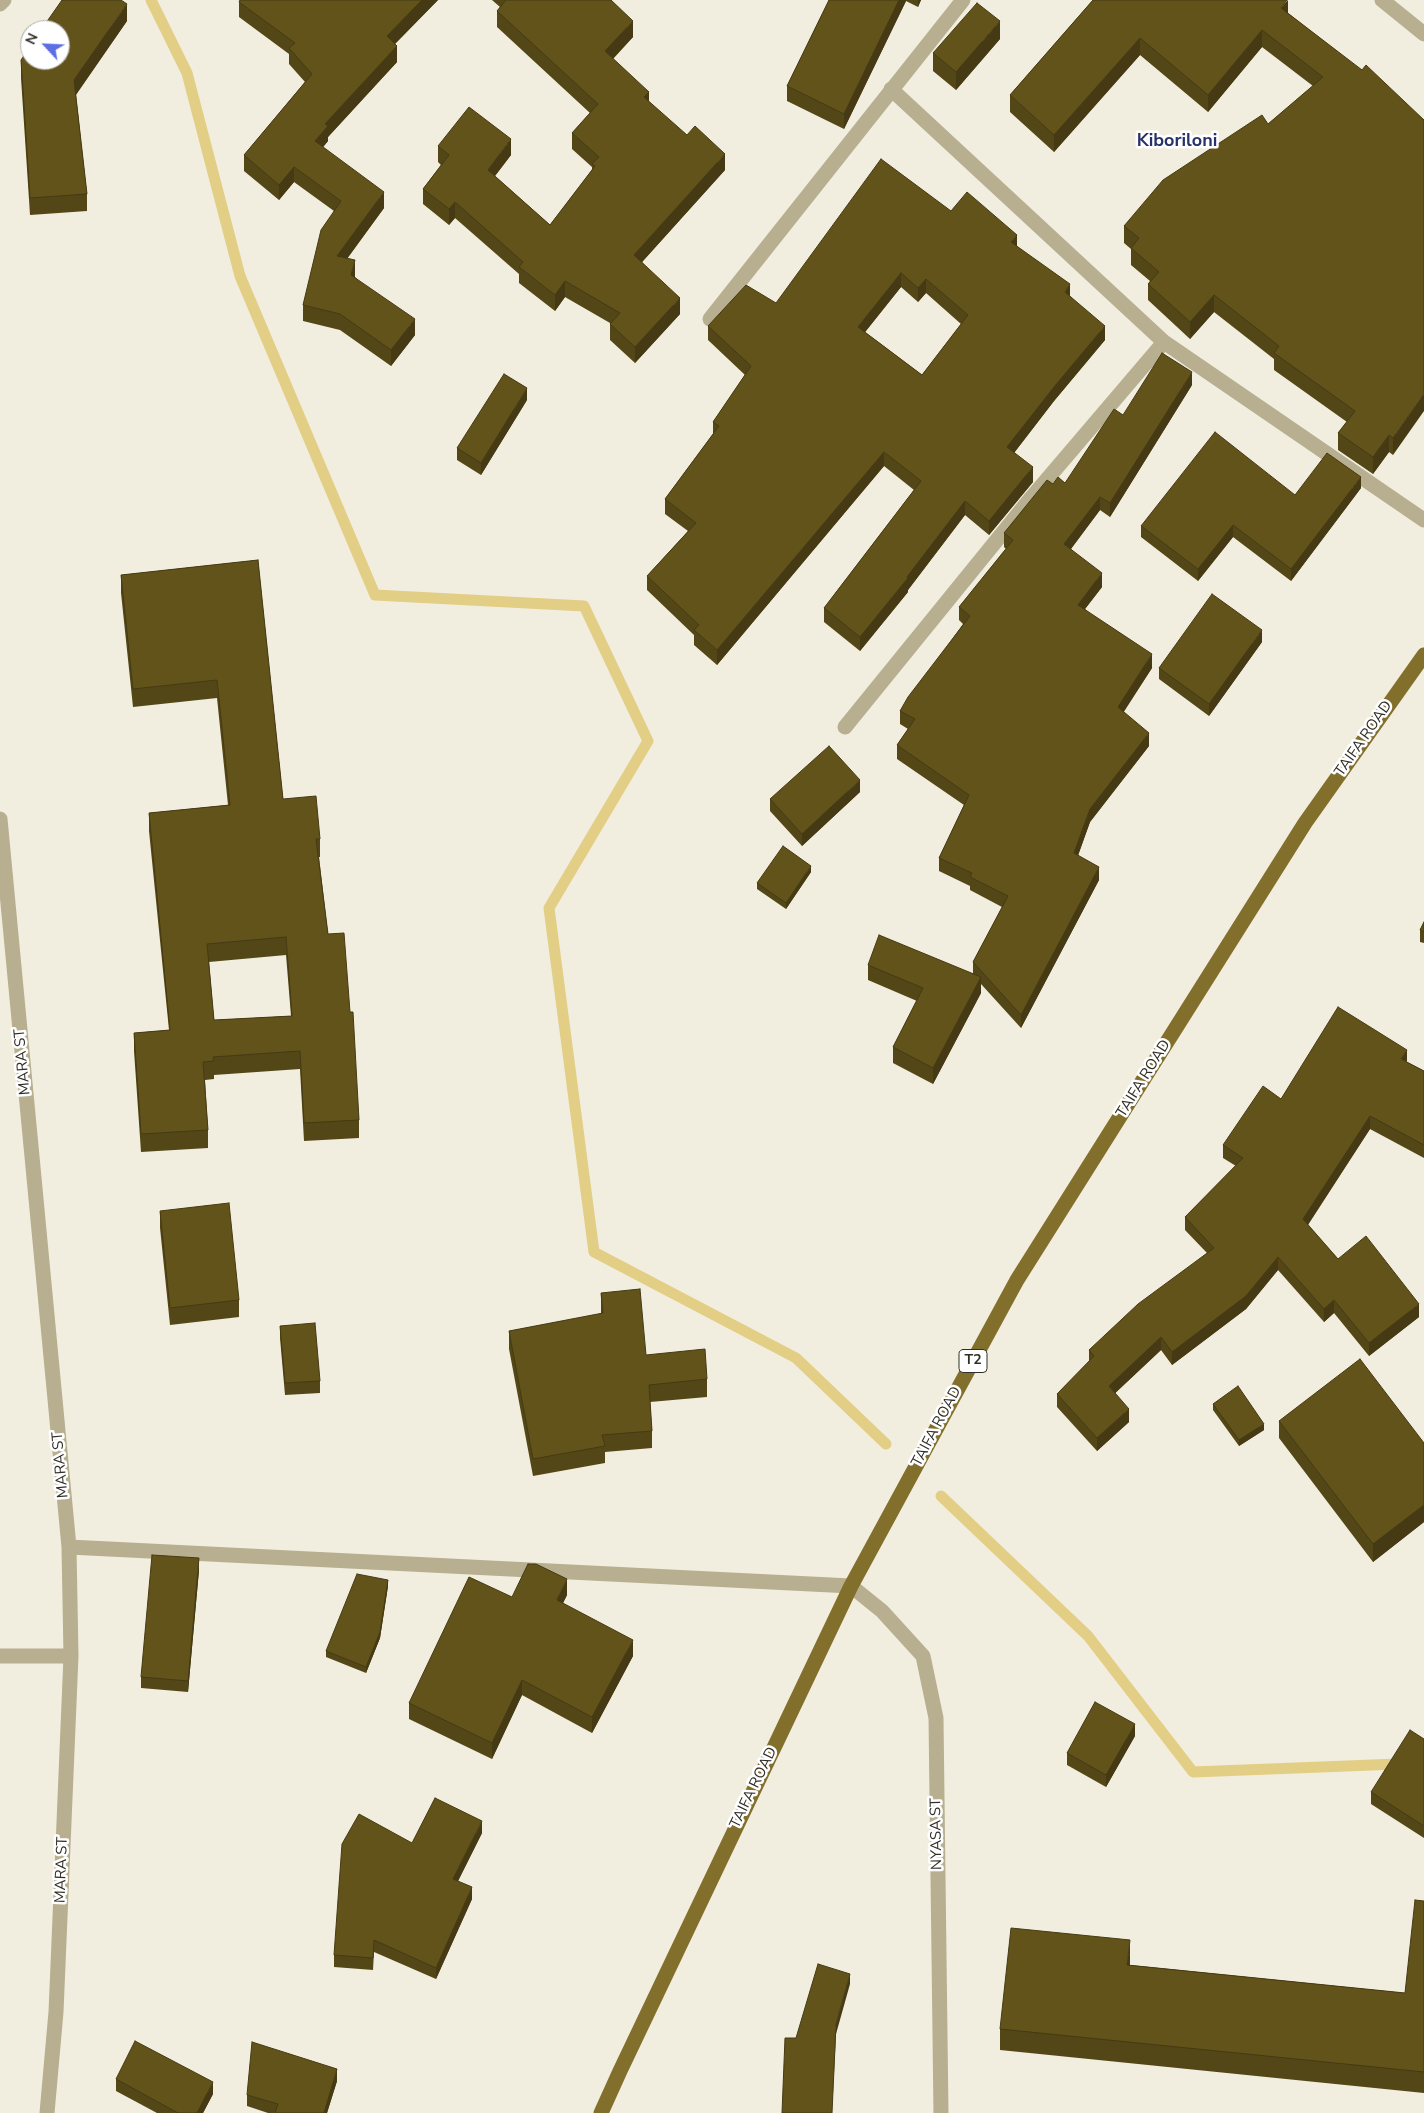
<!DOCTYPE html>
<html>
<head>
<meta charset="utf-8">
<style>
	body { margin:0 }
	#map { position:relative; width:1424px; height:2113px; overflow:hidden; background:#f2eedf; font-family:"Nunito Sans",sans-serif }
	canvas { display:block }
	.north { position:absolute; left:20px; top:20px; width:50px; height:50px; box-sizing:border-box; background:#fff; border:1px solid #acaba9; border-radius:50%; rotate:295deg; font-size:14px; font-weight:700; line-height:20px; text-align:center; color:#302e28 }
	.north::after { content:''; display:block; margin:auto; width:18px; height:22px; background:#5e6fe6; clip-path:polygon(50% 0,100% 100%,50% 72%,0 100%) }
</style>
</head>
<body>
<div id="map">
<canvas width="1424" height="2113"></canvas>
<div class="north">N</div>
</div>
<script>
const ctx = document.querySelector('canvas').getContext('2d');
ctx.lineJoin = 'round';
function poly(rows) {
  const path = new Path2D();
  for (const r of rows) {
    path.moveTo(r[0], r[1]);
    for (let i = 2; i < r.length; i += 2) path.lineTo(r[i], r[i + 1]);
  }
  return path;
}
function trace(path, color, width, dash) {
  ctx.strokeStyle = color;
  ctx.lineWidth = width;
  ctx.lineCap = dash ? 'butt' : 'round';
  ctx.setLineDash(dash || []);
  ctx.stroke(path);
}
function fill(path, color) {
  ctx.fillStyle = color;
  ctx.fill(path, 'evenodd');
}
function write(font, color, halo, rows, align = 'center') {
  ctx.font = font + ' "Nunito Sans",sans-serif';
  ctx.lineWidth = 5;
  ctx.setLineDash([]);
  ctx.textBaseline = 'middle';
  ctx.strokeStyle = halo;
  ctx.fillStyle = color;
  for (const [text, x, y, turn = 0] of rows) {
    ctx.save();
    ctx.translate(x, y);
    ctx.rotate((+turn || 0) * Math.PI / 180);
    ctx.textAlign = isNaN(turn) ? turn : align;
    if (halo) ctx.strokeText(text, 0, 0);
    ctx.fillText(text, 0, 0);
    ctx.restore();
  }
}
trace(poly([
	[151,0,187,73,240,276,375,595,584,606,648,741,549,908,594,1252,796,1358,886,1444],
	[941,1496,1088,1636,1193,1772,1424,1763]
]), '#e3ce85', 11);
trace(poly([
	[1382,0,1424,34],
	[0,4,4,0],
	[891,89,1164,342,1424,520],
	[710,319,963,0],
	[845,727,1031,498,1164,342],
	[0,819,69,1547,71,1656,56,2012,47,2113],
	[69,1547,851,1586,882,1611,923,1656,936,1718,941,2113],
	[0,1656,71,1656]
]), '#b7af90', 15);
trace(poly([
	[601,2113,620,2071,851,1586,1017,1280,1305,823,1424,655]
]), '#826f2b', 15);
fill(poly([
	[438,0,395,44,397,62,328,137,328,141,323,147,384,208,347,259,355,277,415,335,391,366,340,330,303,321,303,305,334,211,294,182,279,200,244,171,244,155,305,82,289,64,289,54,239,17,239,2],
	[492,0,611,0,633,37,613,59,649,102,725,170,642,262,680,314,635,363,610,340,610,323,565,297,555,311,519,283,519,274,455,218,449,225,423,204,423,189,441,165,438,162,438,146,511,155,495,176,550,225,592,170,592,167,572,149,572,133,590,113,497,27,497,11,500,7],
	[829,0,921,0,918,7,906,1,844,129,787,101,787,86],
	[1093,0,1288,13,1424,120,1393,455,1389,452,1373,474,1338,450,1338,433,1347,422,1274,370,1274,359,1214,312,1190,339,1148,300,1148,284,1150,281,1131,265,1131,249,1124,243,1124,226,1268,124,1313,86,1262,47,1208,112,1140,55,1054,152,1010,112,1010,95],
	[127,21,76,95,87,194,87,211,30,215,21,78,21,60],
	[1000,39,956,90,933,71,933,53],
	[951,211,1017,246,1070,296,1105,340,1054,401,1014,453,1033,482,989,535,965,515,908,590,908,592,860,651,824,622,824,608,914,490,884,466,717,665,694,645,694,635,647,590,647,576,688,531,665,514,665,499,713,434,713,422,745,375,708,340,708,326,776,303],
	[901,287,918,302,926,293,961,324,922,375,865,332],
	[1192,385,1110,517,1100,510,1071,549,1102,587,1085,609,1152,668,1123,712,1149,746,1090,822,1078,855,1099,880,1021,1028,981,984,981,993,933,1084,893,1063,893,1047,917,1001,868,980,868,965,973,974,973,962,1002,907,970,890,970,886,939,871,939,858,964,805,897,759,897,745,908,729,900,724,900,711,963,624,959,620,959,607,1006,549,1004,547,1004,533,1053,484,1065,483,1123,415],
	[527,400,481,475,457,460,457,448],
	[1361,488,1291,581,1233,537,1198,581,1141,537,1141,526,1295,495],
	[258,560,283,799,320,839,320,857,319,857,328,934,350,1012,359,1120,359,1138,304,1141,300,1069,214,1075,214,1079,205,1080,208,1130,208,1148,141,1152,134,1051,134,1033,169,1030,149,831,149,813,228,805,217,698,133,707,121,593,121,575],
	[286,955,291,1016,214,1020,209,962],
	[1262,642,1209,716,1159,679,1159,668],
	[860,792,802,846,770,811,770,799],
	[811,872,786,909,757,889,757,883],
	[1424,922,1424,943,1420,942,1420,930],
	[1407,1062,1424,1071,1424,1158,1370,1129,1308,1225,1338,1259,1419,1317,1369,1356,1334,1313,1324,1322,1278,1270,1246,1309,1172,1365,1161,1350,1115,1393,1129,1422,1097,1451,1057,1407,1057,1394,1089,1362,1089,1350,1207,1253,1185,1230,1185,1217,1236,1166,1223,1158,1223,1145,1281,1099],
	[160,1211,239,1300,239,1317,170,1325,160,1228],
	[601,1293,646,1355,707,1379,707,1397,650,1402,652,1431,652,1448,605,1452,605,1463,533,1476,509,1349,509,1331,601,1314],
	[280,1326,320,1381,320,1393,285,1395,280,1338],
	[1213,1404,1264,1430,1239,1446,1213,1410],
	[1279,1421,1424,1443,1424,1522,1373,1562,1279,1438],
	[199,1570,188,1692,141,1688,141,1677],
	[388,1586,380,1638,366,1673,326,1657,326,1651],
	[567,1595,563,1603,633,1656,592,1733,522,1695,492,1759,409,1719,409,1703,512,1597],
	[1135,1736,1106,1787,1067,1765,1067,1753],
	[1424,1739,1424,1838,1371,1804,1371,1792],
	[482,1833,458,1881,472,1899,436,1979,374,1952,373,1970,334,1967,334,1955,412,1843],
	[1424,1901,1424,2093,1000,2050,1000,2029,1130,1961,1130,1965,1405,1993],
	[116,2079,213,2094,203,2113,157,2113,116,2091],
	[337,2081,327,2113,268,2113,247,2106,247,2095]
]), '#544717');
fill(poly([
	[422,0,438,0,387,52,387,36],
	[899,0,906,0,906,1,844,129,844,114],
	[918,0,921,0,918,7],
	[1288,0,1288,16,1281,8],
	[127,4,127,21,74,97,74,80],
	[633,21,633,37,605,67,605,51],
	[1000,21,1000,39,956,90,956,72],
	[1262,30,1262,47,1208,112,1208,95],
	[1140,38,1140,55,1054,152,1054,135],
	[397,46,397,62,328,137,328,141,315,157,315,141,325,124],
	[649,92,649,107,644,97],
	[511,139,511,155,488,185,488,170],
	[725,154,725,170,634,271,634,255],
	[294,167,294,182,279,200,279,185],
	[384,192,384,208,337,272,337,256],
	[455,202,455,218,449,225,449,209],
	[1017,235,1017,250,1011,242],
	[355,260,355,276,351,291,351,275],
	[901,273,901,287,858,341,858,327],
	[926,279,926,293,918,302,918,288],
	[565,281,565,297,555,311,555,295],
	[1070,284,1070,299,1065,292],
	[1214,295,1214,312,1190,339,1190,322],
	[680,298,680,314,635,363,635,347],
	[415,319,415,335,391,366,391,350],
	[1105,326,1105,340,1054,401,1007,462,1007,447,1054,387],
	[1192,372,1192,385,1110,517,1110,503],
	[527,388,527,400,481,475,481,463],
	[1424,394,1424,411,1393,455,1393,438],
	[1389,435,1389,452,1373,474,1373,457],
	[884,452,884,466,717,665,717,650],
	[1033,467,1033,482,989,535,989,521],
	[1361,477,1361,488,1291,581,1291,569],
	[1100,497,1100,510,1064,558,1064,544],
	[965,501,965,515,908,590,908,592,860,651,860,637],
	[1233,525,1233,537,1198,581,1198,569],
	[1102,573,1102,587,1078,618,1078,605],
	[1262,630,1262,642,1209,716,1209,704],
	[1152,654,1152,668,1118,721,1118,707],
	[1149,733,1149,746,1090,822,1074,867,1074,853,1090,809],
	[860,780,860,792,802,846,802,834],
	[811,866,811,872,786,909,786,903],
	[1099,867,1099,880,1021,1028,1021,1015],
	[981,977,981,993,933,1084,933,1068],
	[1407,1050,1407,1062,1401,1059],
	[1370,1116,1370,1129,1303,1232,1303,1219],
	[1278,1257,1278,1270,1246,1309,1172,1365,1172,1352],
	[1334,1300,1334,1313,1324,1322,1324,1309],
	[1419,1304,1419,1317,1369,1356,1369,1343],
	[1161,1337,1161,1350,1109,1399,1109,1386],
	[1129,1409,1129,1422,1097,1451,1097,1438],
	[1264,1424,1264,1430,1239,1446,1239,1440],
	[1424,1505,1424,1522,1373,1562,1373,1544],
	[199,1558,199,1570,188,1692,188,1681],
	[567,1579,567,1595,557,1615,557,1600],
	[388,1580,388,1586,380,1638,366,1673,366,1667],
	[633,1640,633,1656,592,1733,592,1717],
	[522,1680,522,1695,492,1759,492,1743],
	[1135,1724,1135,1736,1106,1787,1106,1775],
	[482,1821,482,1833,453,1891,453,1879],
	[472,1887,472,1899,436,1979,436,1968],
	[1130,1940,1130,1961,1127,1986,1127,1965],
	[850,1974,850,1984,836,2034,832,2113,836,2024],
	[337,2069,337,2081,327,2113,324,2113],
	[213,2082,213,2094,203,2113,197,2113]
]), '#453a13');
const building = poly([
	[62,0,121,0,127,4,74,80,87,194,30,198,21,60,30,47,30,60,60,60,60,30,41,30,62,0],
	[240,0,422,0,387,36,397,46,325,124,328,126,315,141,384,192,337,256,355,260,351,275,415,319,391,350,340,314,303,305,321,230,341,201,294,167,279,185,244,155,312,74,289,48,295,43,239,2,240,0],
	[506,0,611,0,633,21,605,51,649,92,644,97,687,135,695,126,725,154,634,255,680,298,635,347,610,324,620,313,565,281,555,295,519,267,523,262,455,202,449,209,423,189,449,155,438,146,469,107,511,139,488,170,550,225,595,166,592,164,599,157,572,133,598,104,497,11,506,0],
	[829,0,899,0,844,114,787,86,829,0],
	[1093,0,1287,0,1281,8,1362,70,1366,65,1424,120,1424,394,1393,438,1389,435,1373,457,1338,433,1355,411,1274,353,1279,346,1214,295,1190,322,1148,284,1159,272,1131,248,1139,238,1124,226,1163,180,1262,115,1268,124,1323,77,1262,30,1208,95,1140,38,1054,135,1010,95,1093,0],
	[977,3,1000,21,956,72,933,53,977,3],
	[881,159,951,211,967,192,1017,235,1011,242,1070,284,1065,292,1105,326,1054,387,1007,447,1033,467,989,521,965,501,907,577,908,578,860,637,824,608,921,481,884,452,717,650,694,630,699,625,647,576,696,523,665,499,719,426,713,422,751,366,708,326,746,285,776,303,881,159],
	[901,273,918,288,926,279,968,315,922,375,858,327,901,273],
	[1162,353,1192,372,1110,503,1100,497,1064,544,1102,573,1078,605,1152,654,1118,707,1149,733,1090,809,1074,853,1099,867,1021,1015,973,962,1008,896,970,877,972,873,939,858,969,795,897,745,915,719,900,711,908,697,970,616,959,607,1013,540,1004,533,1047,480,1053,484,1058,477,1065,483,1114,409,1123,415,1162,353],
	[504,374,527,388,481,463,457,448,504,374],
	[1215,432,1295,495,1327,453,1361,477,1291,569,1233,525,1198,569,1141,526,1215,432],
	[258,560,283,799,316,796,320,839,316,839,328,934,344,933,350,1012,353,1012,359,1120,304,1123,300,1051,213,1057,214,1061,203,1062,208,1130,141,1134,134,1033,170,1030,149,813,230,805,217,680,133,689,121,575,258,560],
	[286,937,292,1016,214,1020,207,944,286,937],
	[1212,594,1262,630,1209,704,1159,668,1212,594],
	[829,746,860,780,802,834,770,799,829,746],
	[783,846,811,866,786,903,757,883,783,846],
	[1424,922,1424,932,1420,930,1424,922],
	[879,935,981,977,933,1068,893,1047,923,988,868,965,879,935],
	[1338,1007,1407,1050,1401,1059,1424,1071,1424,1145,1370,1116,1303,1219,1338,1259,1366,1236,1419,1304,1369,1343,1334,1300,1324,1309,1278,1257,1246,1296,1172,1352,1161,1337,1109,1386,1129,1409,1097,1438,1057,1394,1094,1356,1089,1350,1138,1304,1214,1248,1185,1217,1243,1158,1223,1145,1263,1086,1281,1099,1338,1007],
	[229,1203,239,1300,170,1308,160,1211,229,1203],
	[640,1289,646,1355,705,1349,707,1379,649,1385,652,1431,602,1435,605,1446,533,1459,509,1331,603,1313,601,1293,640,1289],
	[315,1323,320,1381,285,1383,280,1326,315,1323],
	[1360,1359,1424,1443,1424,1505,1373,1544,1279,1421,1360,1359],
	[1238,1386,1264,1424,1239,1440,1213,1404,1238,1386],
	[152,1555,199,1558,188,1681,141,1677,152,1555],
	[528,1564,536,1564,567,1579,557,1600,633,1640,592,1717,522,1680,492,1743,409,1703,469,1577,512,1597,528,1564],
	[357,1574,388,1580,380,1632,366,1667,326,1651,357,1574],
	[1095,1702,1135,1724,1106,1775,1067,1753,1095,1702],
	[1410,1730,1424,1739,1424,1826,1371,1792,1410,1730],
	[435,1798,482,1821,453,1879,472,1887,436,1968,374,1940,373,1958,334,1955,342,1844,359,1814,412,1843,435,1798],
	[1415,1900,1424,1901,1424,2072,1000,2029,1011,1928,1130,1940,1127,1965,1405,1993,1415,1900],
	[818,1964,850,1974,836,2024,832,2113,782,2113,785,2038,796,2038,818,1964],
	[135,2041,213,2082,197,2113,178,2113,116,2079,135,2041],
	[252,2042,337,2069,324,2113,275,2113,278,2104,247,2095,252,2042]
]);
fill(building, '#62531b');
trace(building, '#453a13', 1);
for (const [x, y, w] of [
	[973,1361,28]
]) {
  const box = new Path2D();
  box.roundRect(x - w / 2, y - 11.5, w, 23, 4);
  ctx.fillStyle = '#fff';
  ctx.fill(box);
  trace(box, '#302e28', 1);
}
write('bold 14px', '#302e28', null, [
	["T2",973,1361]
]);
write('15px', '#302e28', '#fff', [
	["TAIFA ROAD",1364,739,-55],
	["MARA ST",23,1062,-95],
	["TAIFA ROAD",1144,1079,-58],
	["TAIFA ROAD",937,1427,-62],
	["MARA ST",61,1465,-95],
	["TAIFA ROAD",754,1788,-64],
	["NYASA ST",937,1834,-91],
	["MARA ST",62,1870,-88]
]);
write('bold 18px', '#29316b', '#fff', [
	["Kiboriloni",1177,142]
]);
</script>
</body>
</html>
